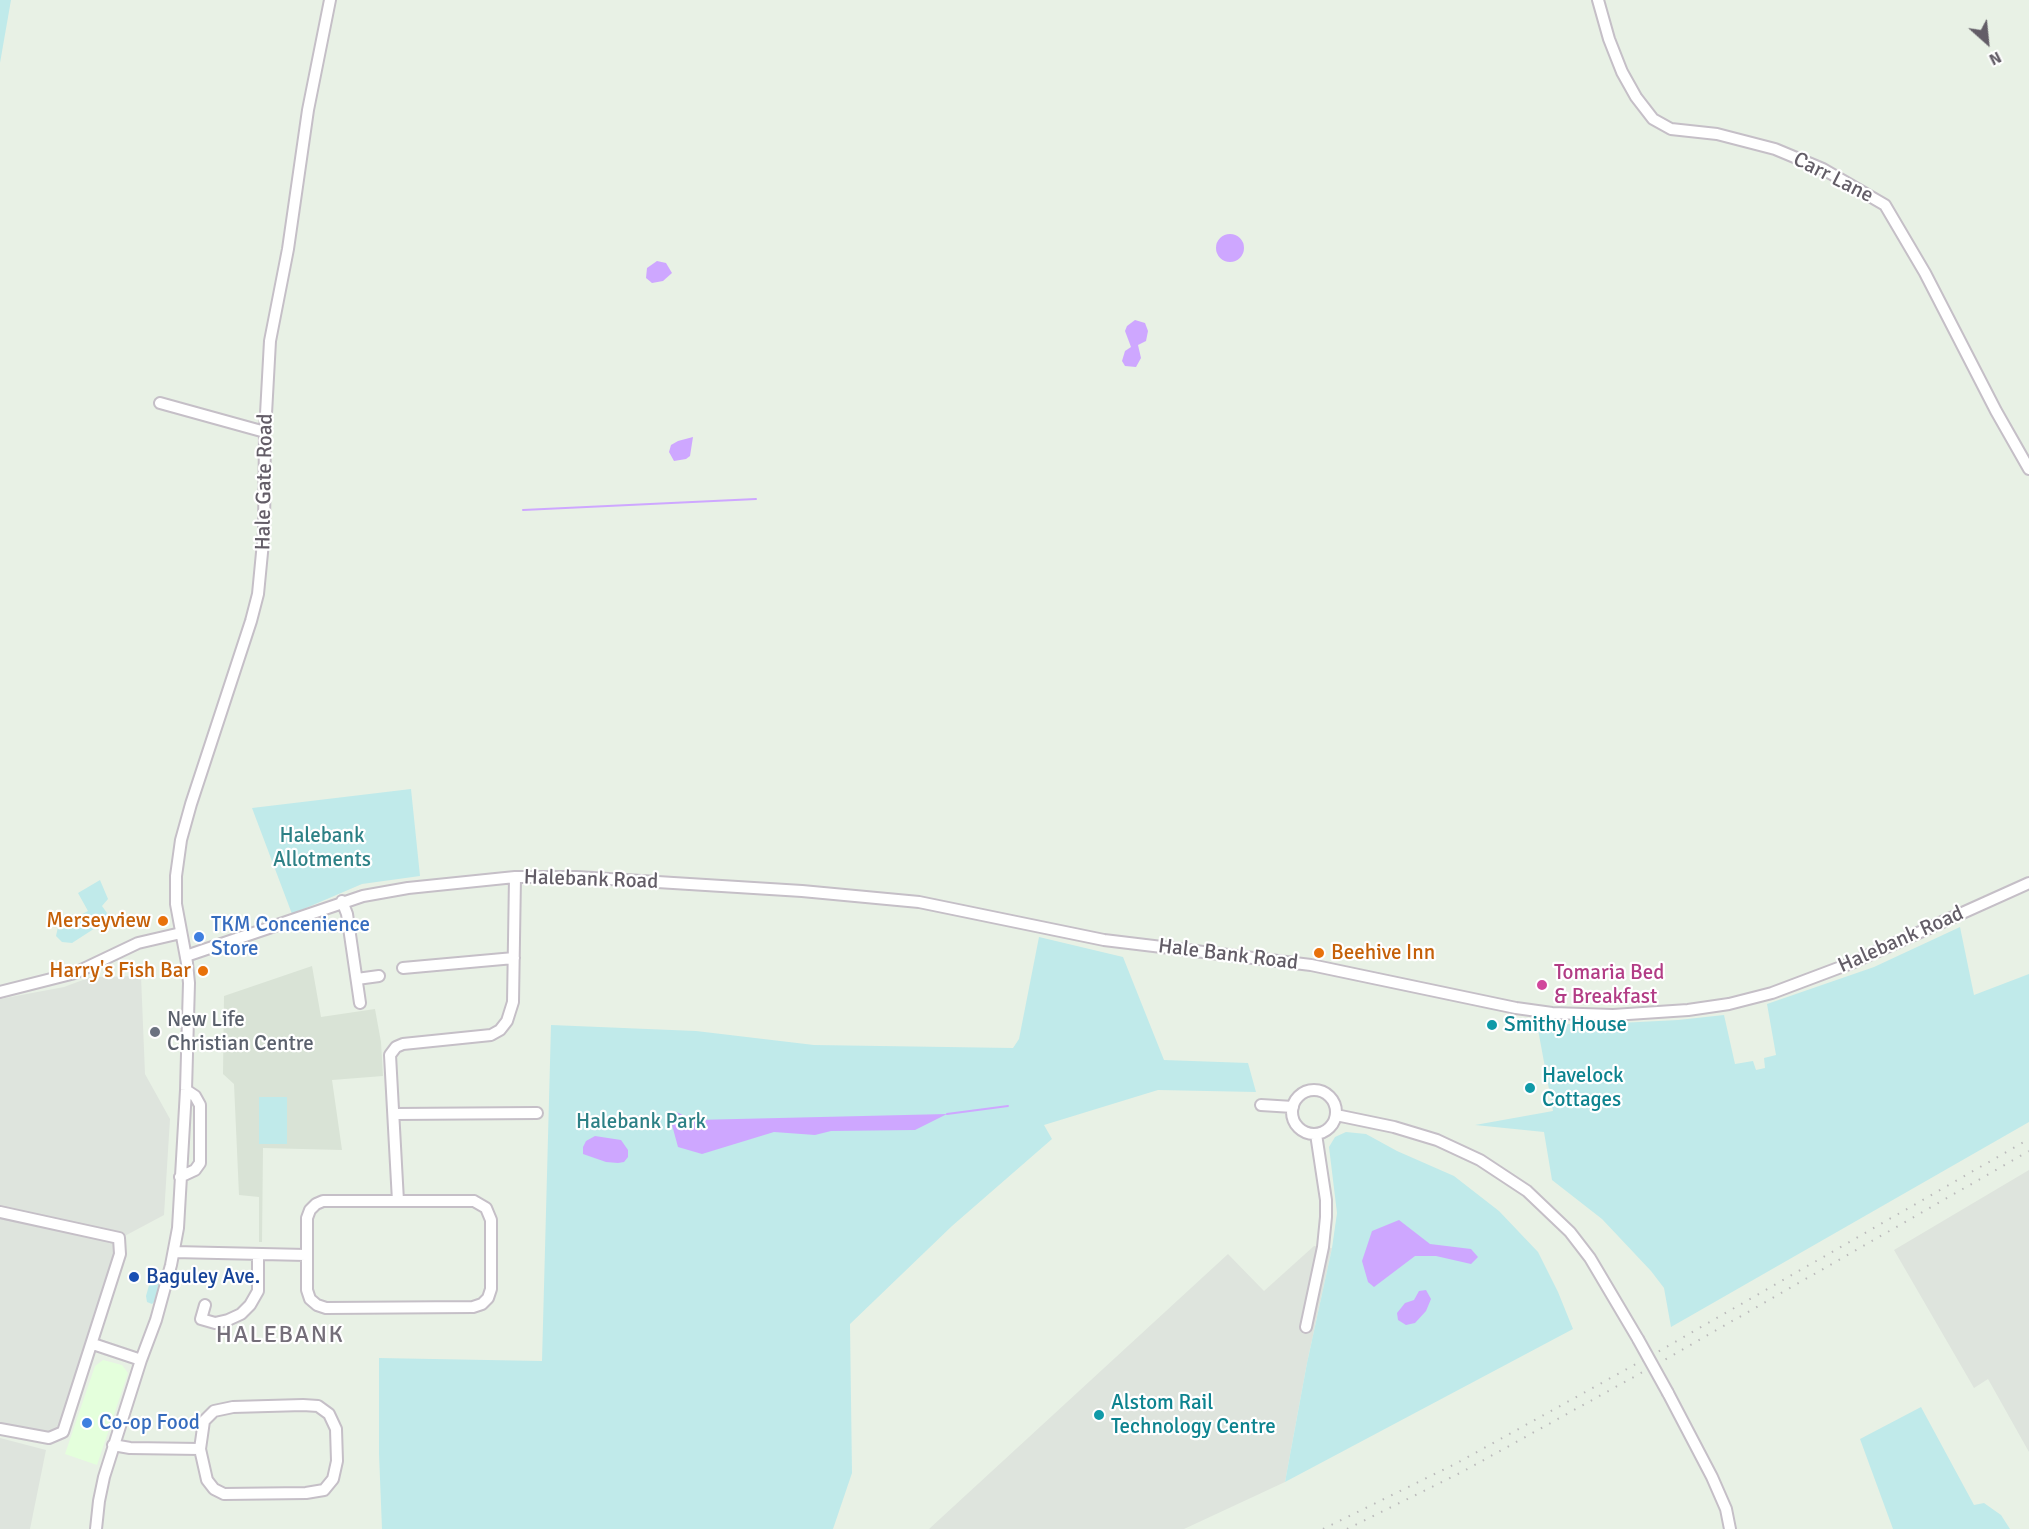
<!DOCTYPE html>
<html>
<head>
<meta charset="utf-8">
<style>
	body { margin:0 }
	#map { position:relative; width:2029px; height:1529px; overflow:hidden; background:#e8f1e5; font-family:Signika,sans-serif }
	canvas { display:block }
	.north { position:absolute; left:1957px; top:12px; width:60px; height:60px; -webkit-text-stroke:4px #fff; paint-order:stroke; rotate:153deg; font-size:16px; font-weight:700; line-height:24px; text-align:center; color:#635d67 }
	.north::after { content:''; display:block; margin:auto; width:21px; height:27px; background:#635d67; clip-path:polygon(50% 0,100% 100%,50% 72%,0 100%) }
</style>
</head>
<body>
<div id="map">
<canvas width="2029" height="1529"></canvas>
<div class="north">N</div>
</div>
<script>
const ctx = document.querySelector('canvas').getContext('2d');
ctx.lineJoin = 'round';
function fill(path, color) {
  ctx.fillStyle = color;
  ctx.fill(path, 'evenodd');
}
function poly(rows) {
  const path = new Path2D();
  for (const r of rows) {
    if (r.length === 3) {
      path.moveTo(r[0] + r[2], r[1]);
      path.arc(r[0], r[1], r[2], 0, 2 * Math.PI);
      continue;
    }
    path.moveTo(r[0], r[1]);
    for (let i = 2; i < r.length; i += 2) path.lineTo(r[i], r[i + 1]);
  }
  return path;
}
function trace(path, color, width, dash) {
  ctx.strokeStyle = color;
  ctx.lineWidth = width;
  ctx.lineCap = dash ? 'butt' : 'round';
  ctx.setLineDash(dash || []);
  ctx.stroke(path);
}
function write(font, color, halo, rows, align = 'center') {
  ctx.font = font + ' Signika,sans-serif';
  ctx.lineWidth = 4.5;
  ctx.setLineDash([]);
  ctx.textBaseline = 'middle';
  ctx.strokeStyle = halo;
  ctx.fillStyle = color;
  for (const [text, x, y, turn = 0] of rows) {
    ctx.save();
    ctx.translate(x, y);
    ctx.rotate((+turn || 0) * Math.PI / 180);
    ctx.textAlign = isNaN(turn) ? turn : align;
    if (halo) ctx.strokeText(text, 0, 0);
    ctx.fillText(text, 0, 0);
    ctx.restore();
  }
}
fill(poly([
	[103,1360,122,1365,128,1373,97,1465,65,1454,95,1366]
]), '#e4ffdc');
fill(poly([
	[141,976,145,1074,170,1119,164,1215,119,1239,120,1254,61,1434,0,1429,0,999,64,987,91,977],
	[2029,1170,2029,1452,1988,1379,1974,1388,1894,1250],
	[1314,1246,1332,1248,1307,1363,1285,1482,1184,1529,929,1529,1228,1254,1264,1291],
	[0,1438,46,1450,30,1529,0,1529]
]), '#dee4dd');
fill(poly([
	[312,966,321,1017,375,1009,381,1042,383,1076,332,1080,342,1150,263,1148,262,1242,259,1242,259,1197,239,1195,234,1084,223,1074,224,996]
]), '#d9e3d6');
fill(poly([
	[0,0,11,0,0,63],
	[411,789,420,876,362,884,292,914,252,808],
	[100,880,108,899,102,906,107,913,103,923,72,943,62,942,56,936,58,927,88,911,78,893],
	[1960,927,1974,995,2029,974,2029,1122,1671,1327,1664,1288,1651,1271,1602,1219,1552,1180,1544,1132,1475,1125,1553,1111,1537,1024,1600,1024,1678,1020,1724,1015,1735,1064,1753,1061,1756,1070,1765,1068,1764,1058,1776,1055,1767,1004,1874,967],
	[1039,937,1123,957,1164,1060,1248,1063,1256,1092,1158,1090,1044,1125,1052,1139,952,1226,850,1324,852,1473,833,1529,382,1529,379,1454,379,1358,542,1361,551,1025,696,1031,814,1045,1013,1048,1019,1039],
	[259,1097,287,1097,287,1144,259,1144],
	[1346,1132,1366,1134,1397,1151,1454,1176,1499,1211,1538,1252,1558,1292,1573,1329,1285,1482,1307,1363,1332,1248,1337,1213,1329,1147,1335,1137],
	[155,1277,158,1278,160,1281,155,1301,152,1304,147,1302,146,1296,151,1278],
	[1921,1407,1974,1505,1984,1503,2001,1515,2010,1529,1893,1529,1860,1439]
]), '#c0eaea');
fill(poly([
	[1230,248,14],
	[657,261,666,263,672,273,663,281,652,283,646,278,647,268],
	[1135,320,1145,323,1148,331,1146,341,1138,345,1141,358,1136,367,1125,366,1122,361,1125,351,1131,347,1125,331,1127,326],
	[693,437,690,456,686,459,674,461,669,452,671,445,678,441],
	[676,1112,695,1120,947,1114,915,1130,831,1131,815,1135,774,1132,702,1154,678,1147,669,1114],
	[595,1136,621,1140,628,1150,628,1157,624,1162,618,1163,606,1162,583,1154,583,1147,586,1141],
	[1399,1220,1430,1244,1471,1249,1478,1257,1471,1264,1436,1256,1415,1256,1374,1287,1368,1282,1362,1261,1372,1231],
	[1426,1290,1431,1299,1426,1311,1415,1323,1406,1325,1398,1320,1397,1313,1405,1303,1414,1300,1419,1291]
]), '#cea7ff');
trace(poly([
	[523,510,756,499],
	[947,1114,1008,1106]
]), '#cea7ff', 2);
const minor = poly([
	[1598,0,1609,39,1622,72,1636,97,1653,119,1671,129,1717,134,1775,149,1823,169,1885,205,1925,273,1996,411,2029,469],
	[160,403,265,432],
	[342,901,347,914,360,1003],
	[186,956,363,896,408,888,515,877,577,877,802,891,919,902,1104,940,1311,965,1516,1008,1552,1013,1613,1015,1688,1010,1729,1004,1772,993,1849,964,2029,883],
	[403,968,514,958],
	[357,979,379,976],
	[0,992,75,973,138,943,181,933],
	[1314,1112,22],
	[1261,1105,1293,1107],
	[395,1114,537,1113],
	[1336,1115,1394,1127,1437,1140,1480,1160,1527,1191,1570,1232,1590,1258,1638,1339],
	[180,1177,195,1170,200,1163,200,1105,195,1096,186,1090],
	[398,1201,390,1055,396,1047,403,1044,491,1035,500,1030,507,1021,513,1002,515,877],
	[474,1201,486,1208,491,1220,491,1289,488,1298,482,1304,473,1307,326,1308,317,1305,310,1299,307,1290,307,1218,310,1210,316,1204,323,1201,474,1201],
	[0,1212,119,1238,120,1254,63,1432,49,1438,0,1429],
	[174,1252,306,1255],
	[205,1305,201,1319,215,1323,228,1320,241,1314,250,1305,258,1291,258,1254],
	[1306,1327,1323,1247,1326,1217,1326,1200,1316,1134],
	[93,1344,141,1360],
	[1668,1393,1712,1477,1726,1509,1730,1529],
	[303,1405,318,1406,329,1414,336,1429,337,1461,333,1479,324,1490,306,1493,224,1494,214,1489,207,1480,200,1449,204,1421,214,1411,233,1407,303,1405],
	[113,1445,130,1448,200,1449],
	[96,1529,99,1501,104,1477,141,1360,156,1320,171,1265,178,1228,186,1090,189,983,187,963,176,904,176,876,181,840,191,804,251,621,258,594,264,532,265,432,270,341,288,249,308,110,330,0]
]);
trace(minor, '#c5bfc7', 14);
trace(minor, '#fff', 10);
trace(poly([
	[1323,1529,1457,1463,1654,1354,2029,1139],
	[1347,1529,1462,1472,1659,1363,2029,1151]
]), '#bbbabb', 2, [1.5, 8]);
const minorBridge = poly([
	[1638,1339,1668,1393]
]);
trace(minorBridge, '#c5bfc7', 14, []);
trace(minorBridge, '#fff', 10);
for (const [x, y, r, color] of [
	[163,921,6,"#e8710a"],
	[199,937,6,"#3f7fe0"],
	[1319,953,6,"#e8710a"],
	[203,971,6,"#e8710a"],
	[1542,985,6,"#d1479c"],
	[1492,1025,6,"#0f9aa8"],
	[155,1032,6,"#6b7280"],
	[1530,1088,6,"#0f9aa8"],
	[134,1277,6,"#1a4fb4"],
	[1099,1415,6,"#0f9aa8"],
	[87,1423,6,"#3f7fe0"]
]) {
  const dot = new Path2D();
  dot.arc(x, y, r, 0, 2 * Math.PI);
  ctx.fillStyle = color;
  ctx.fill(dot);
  trace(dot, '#fff', 2);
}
write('21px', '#635d67', '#fff', [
	["Carr Lane",1833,178,27],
	["Hale Gate Road",265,482,-89],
	["Halebank Road",591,880,2],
	["Halebank Road",1901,940,-24],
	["Hale Bank Road",1228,955,7]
]);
write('21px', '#2d8186', '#fff', [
	["Halebank",322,836],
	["Allotments",322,860],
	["Halebank Park",641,1122]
]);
write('21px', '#c56008', '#fff', [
	["Merseyview",151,921],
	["Beehive Inn",1331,953,"left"],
	["Harry's Fish Bar",191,971]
], 'right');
write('21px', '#366cbe', '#fff', [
	["TKM Concenience",211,925],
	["Store",211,949],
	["Co-op Food",99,1423]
], 'left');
write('21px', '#b23c85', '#fff', [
	["Tomaria Bed",1554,973],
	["& Breakfast",1554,997]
], 'left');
write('21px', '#5b616d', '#fff', [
	["New Life",167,1020],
	["Christian Centre",167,1044]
], 'left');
write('21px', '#0d838f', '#fff', [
	["Smithy House",1504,1025],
	["Havelock",1542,1076],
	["Cottages",1542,1100],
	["Alstom Rail",1111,1403],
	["Technology Centre",1111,1427]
], 'left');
write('21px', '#164399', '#fff', [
	["Baguley Ave.",146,1277]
], 'left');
ctx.letterSpacing = '1.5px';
write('24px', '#746e79', '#fff', [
	["HALEBANK",280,1336]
]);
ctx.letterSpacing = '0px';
</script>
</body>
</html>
